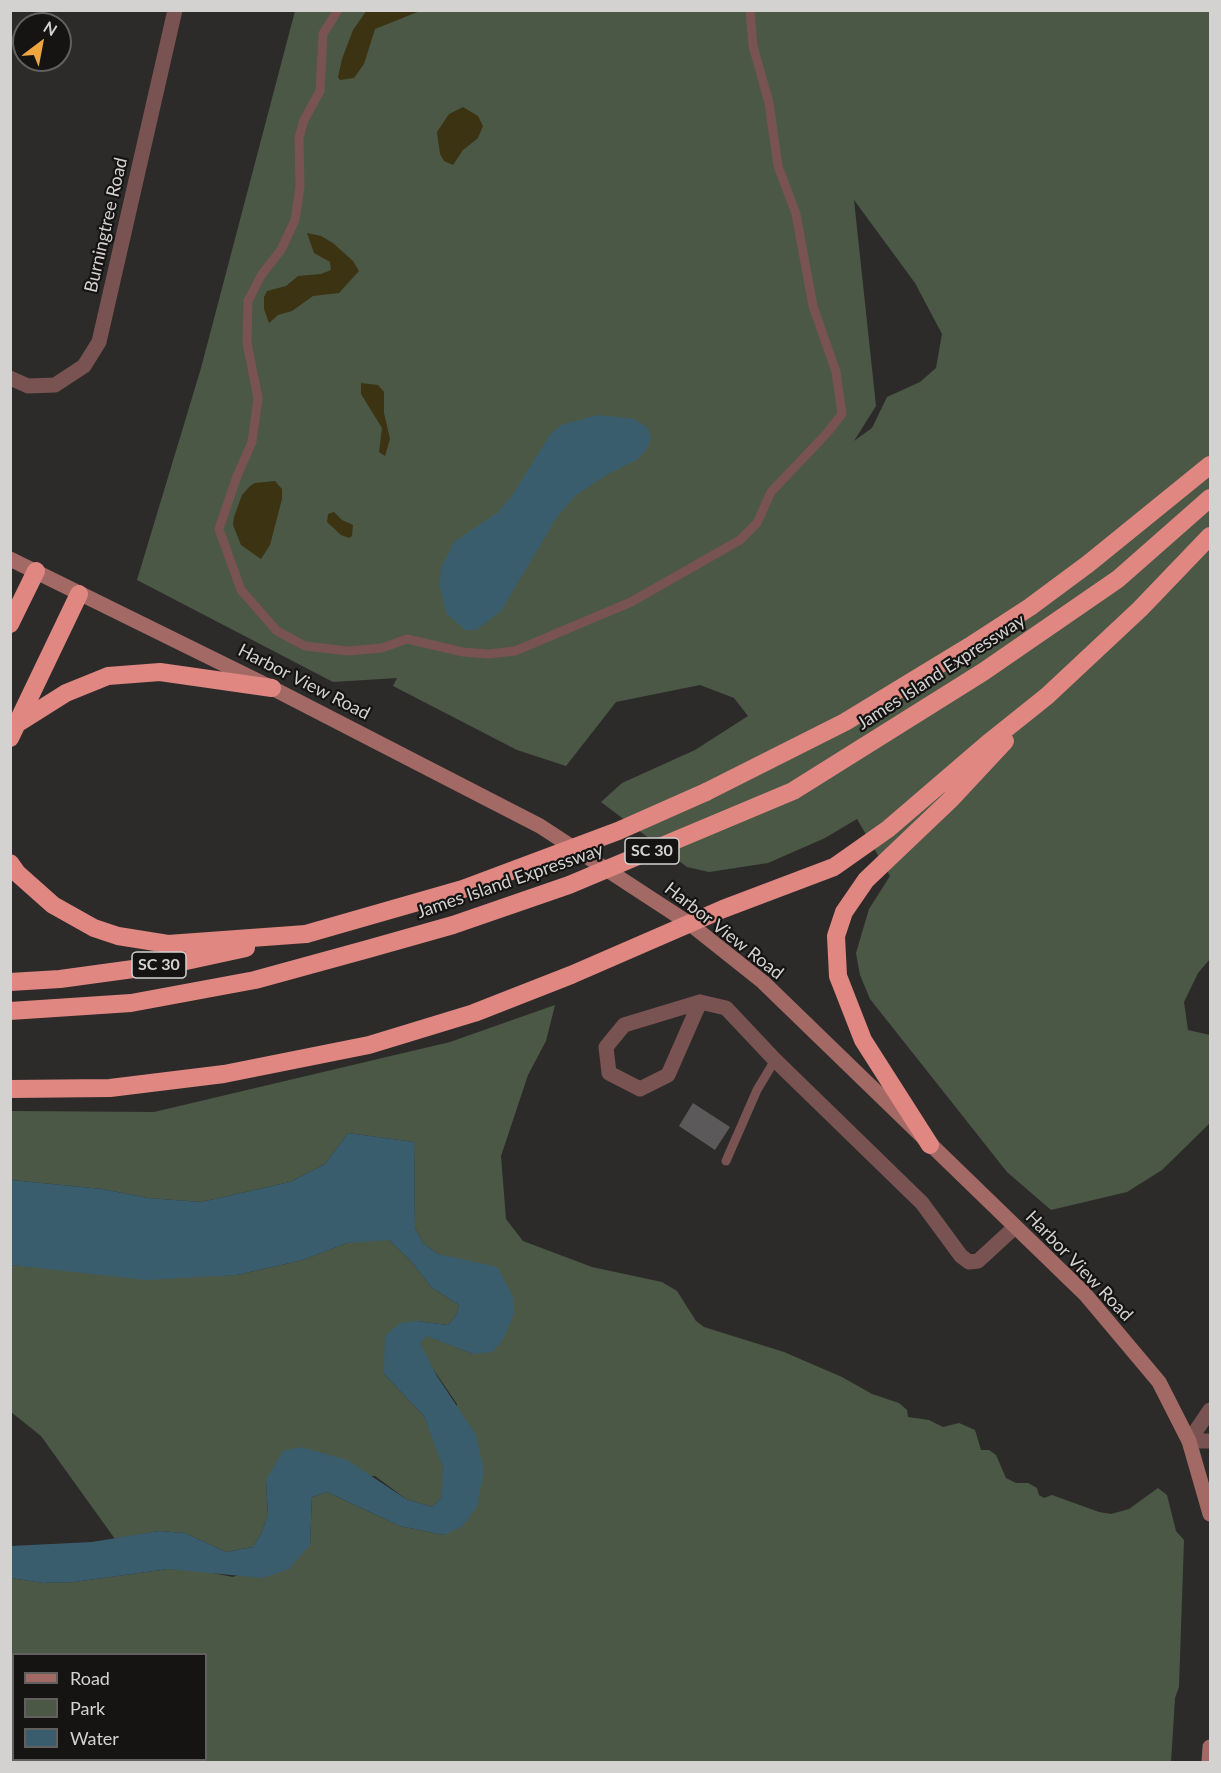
<!DOCTYPE html>
<html>
<head>
<meta charset="utf-8">
<style>
	body { margin:0 }
	#map { position:relative; width:1221px; height:1773px; overflow:hidden; background:#2d2b29; font-family:Lato,sans-serif }
	canvas { display:block }
	.frame { position:absolute; inset:0; border:12px solid #d4d2d1; pointer-events:none }
	.legend { position:absolute; left:12px; top:1653px; width:195px; height:108px; box-sizing:border-box; background:#151413; border:2px solid #61605f; margin:0; padding:8px 10px; list-style:none; font-size:18px; color:#d4d2d1 }
	.legend li { display:flex; align-items:center; gap:12px; height:30px }
	.legend b { width:30px; border:2px solid #61605f }
	.north { position:absolute; left:12px; top:12px; width:60px; height:60px; box-sizing:border-box; background:#151413; border:2px solid #61605f; border-radius:50%; rotate:32deg; font-size:16px; font-weight:700; line-height:24px; text-align:center; color:#d4d2d1 }
	.north::after { content:''; display:block; margin:auto; width:21px; height:27px; background:#f0a63e; clip-path:polygon(50% 0,100% 100%,50% 72%,0 100%) }
</style>
</head>
<body>
<div id="map">
<canvas width="1221" height="1773"></canvas>
<div class="frame"></div>
<ul class="legend">
<li><b style="height:8px;background:#a26965"></b>Road</li>
<li><b style="height:16px;background:#4b5846"></b>Park</li>
<li><b style="height:16px;background:#3a5d6e"></b>Water</li>
</ul>
<div class="north">N</div>
</div>
<script>
const ctx = document.querySelector('canvas').getContext('2d');
ctx.lineJoin = 'round';
function fill(path, color) {
  ctx.fillStyle = color;
  ctx.fill(path, 'evenodd');
}
function poly(rows) {
  const path = new Path2D();
  for (const r of rows) {
    path.moveTo(r[0], r[1]);
    for (let i = 2; i < r.length; i += 2) path.lineTo(r[i], r[i + 1]);
  }
  return path;
}
function trace(path, color, width, dash) {
  ctx.strokeStyle = color;
  ctx.lineWidth = width;
  ctx.lineCap = dash ? 'butt' : 'round';
  ctx.setLineDash(dash || []);
  ctx.stroke(path);
}
function write(font, color, halo, rows, align = 'center') {
  ctx.font = font + ' Lato,sans-serif';
  ctx.lineWidth = 4.5;
  ctx.setLineDash([]);
  ctx.textBaseline = 'middle';
  ctx.strokeStyle = halo;
  ctx.fillStyle = color;
  for (const [text, x, y, turn = 0] of rows) {
    ctx.save();
    ctx.translate(x, y);
    ctx.rotate((+turn || 0) * Math.PI / 180);
    ctx.textAlign = isNaN(turn) ? turn : align;
    if (halo) ctx.strokeText(text, 0, 0);
    ctx.fillText(text, 0, 0);
    ctx.restore();
  }
}
fill(poly([
	[295,11,1210,11,1210,959,1198,973,1184,1002,1188,1030,1210,1035,1210,1123,1162,1170,1127,1192,1051,1210,1007,1172,870,999,860,975,856,953,869,909,890,876,857,819,825,838,768,863,709,872,687,867,601,802,622,783,695,750,748,716,734,698,700,685,616,702,566,766,517,750,393,686,397,678,333,682,137,580,201,368],
	[854,200,915,283,942,334,936,368,920,382,887,397,872,428,854,441,876,406],
	[555,1005,546,1041,528,1075,501,1156,506,1219,523,1241,592,1267,662,1282,677,1291,696,1321,704,1327,784,1352,842,1377,872,1394,899,1403,907,1410,908,1417,929,1420,943,1427,959,1423,975,1430,981,1450,989,1450,996,1455,1006,1478,1016,1483,1028,1483,1037,1488,1039,1495,1044,1498,1052,1495,1099,1512,1111,1514,1129,1509,1158,1488,1167,1495,1176,1531,1184,1540,1179,1687,1175,1698,1171,1762,23,1762,22,1760,206,1760,206,1654,14,1654,13,1728,10,1722,11,1578,43,1583,74,1582,168,1569,198,1570,233,1577,310,1545,312,1497,327,1492,400,1526,444,1535,457,1404,427,1360,420,1343,426,1335,473,1354,458,1260,438,1254,423,1243,415,1228,414,1142,348,1133,325,1164,290,1182,201,1202,148,1198,102,1189,11,1180,11,1111,154,1112,450,1042],
	[367,1240,389,1240,411,1261,431,1287,459,1305,457,1314,448,1325,417,1321,384,1374,424,1416,437,1447,443,1467,443,1481,441,1498,432,1507,406,1499,375,1476,266,1480,268,1515,262,1532,253,1547,226,1552,185,1533,159,1531,115,1539,41,1436,11,1412,10,1265,192,1276,237,1275,303,1260,347,1243]
]), '#4b5846');
fill(poly([
	[367,10,420,11,375,29,364,64,354,78,340,80,338,77,342,59,353,30],
	[463,107,478,116,483,126,478,138,463,150,453,165,444,161,440,154,437,132,449,114],
	[307,233,321,236,333,243,353,261,359,271,339,293,313,296,292,311,278,315,269,323,264,309,264,297,267,291,286,286,298,276,321,274,331,270,330,262,314,253],
	[361,383,378,385,384,392,384,413,390,439,385,456,379,452,382,428,361,394],
	[275,481,282,489,282,499,270,545,261,559,241,545,233,525,234,517,242,495,250,486,255,483],
	[334,512,342,520,353,525,352,536,349,538,341,535,327,522,328,514]
]), '#3b3312');
fill(poly([
	[598,415,634,419,648,428,651,438,648,447,638,459,608,474,575,496,557,517,501,611,476,630,465,630,446,613,440,587,441,568,454,542,497,513,512,496,550,435,561,425],
	[348,1133,414,1142,415,1228,423,1243,438,1254,497,1267,513,1296,514,1313,504,1338,493,1352,473,1354,427,1336,420,1343,437,1376,476,1435,484,1471,477,1506,463,1526,444,1535,400,1526,327,1492,312,1497,310,1545,289,1569,263,1578,168,1569,74,1582,43,1583,11,1578,11,1546,92,1542,159,1531,185,1533,226,1552,253,1547,262,1532,268,1515,266,1480,283,1451,301,1447,347,1460,406,1499,432,1507,441,1498,443,1467,424,1416,384,1374,385,1336,400,1323,417,1321,448,1325,457,1314,459,1305,431,1287,411,1261,389,1240,347,1243,303,1260,237,1275,146,1280,11,1265,11,1180,102,1189,148,1198,201,1202,290,1182,325,1164]
]), '#3a5d6e');
fill(poly([
	[693,1103,730,1127,715,1150,679,1126]
]), '#5c595b');
trace(poly([
	[338,10,323,34,320,91,304,120,299,138,300,187,295,220,281,250,262,274,248,301,247,343,258,398,252,442,237,476,219,529,241,590,277,631,305,646,348,651,382,648,407,639,463,652,488,654,515,651,631,602,740,540,757,523,771,492,827,433,842,414,836,372,813,306,796,214,778,166,769,103,753,46,750,10],
	[726,1161,757,1090,775,1060]
]), '#785351', 9);
trace(poly([
	[10,378,28,386,55,385,84,366,99,342,175,10],
	[700,1002,668,1075,640,1089,609,1073,606,1047,624,1025,700,1002,726,1008,775,1060,922,1203,961,1256,969,1262,978,1261,1015,1227],
	[1189,1441,1210,1410],
	[1189,1441,1210,1441]
]), '#785351', 15);
trace(poly([
	[10,559,272,688,540,826,690,924,763,982,1085,1294,1159,1382,1189,1441,1210,1514],
	[1209,1762,1210,1747]
]), '#a26965', 15);
trace(poly([
	[10,624,36,571],
	[20,722,66,693,108,676,160,672,272,688],
	[10,738,79,594],
	[706,792,845,722,970,646,1030,607,1088,564,1210,465],
	[10,863,17,873,53,905,94,928,118,936,168,944,306,934],
	[10,982,60,979,177,963,246,948],
	[10,1089,110,1088,224,1074,369,1045,474,1013,571,975,723,909,834,867,888,829,987,744,1047,696,1140,609,1210,536],
	[930,1145,863,1040,838,976,836,936,844,912,866,880,950,800,1005,741]
]), '#e08782', 18);
trace(poly([
	[306,934,463,889,618,831,706,792],
	[10,1011,131,1003,255,980,368,949,453,925,569,885,793,791,983,672,1118,579,1210,498]
]), '#e08782', 18);
for (const [x, y, w] of [
	[652,851,54],
	[159,965,54]
]) {
  const box = new Path2D();
  box.roundRect(x - w / 2, y - 13, w, 26, 4.5);
  ctx.fillStyle = '#151413';
  ctx.fill(box);
  trace(box, '#d4d2d1', 1.5);
}
write('bold 16px', '#d4d2d1', null, [
	["SC 30",652,851],
	["SC 30",159,965]
]);
write('18px', '#d4d2d1', '#151413', [
	["Burningtree Road",106,225,-77],
	["James Island Expressway",941,672,-33],
	["Harbor View Road",304,682,27],
	["James Island Expressway",510,881,-19],
	["Harbor View Road",724,931,38],
	["Harbor View Road",1079,1266,46]
]);
</script>
</body>
</html>
